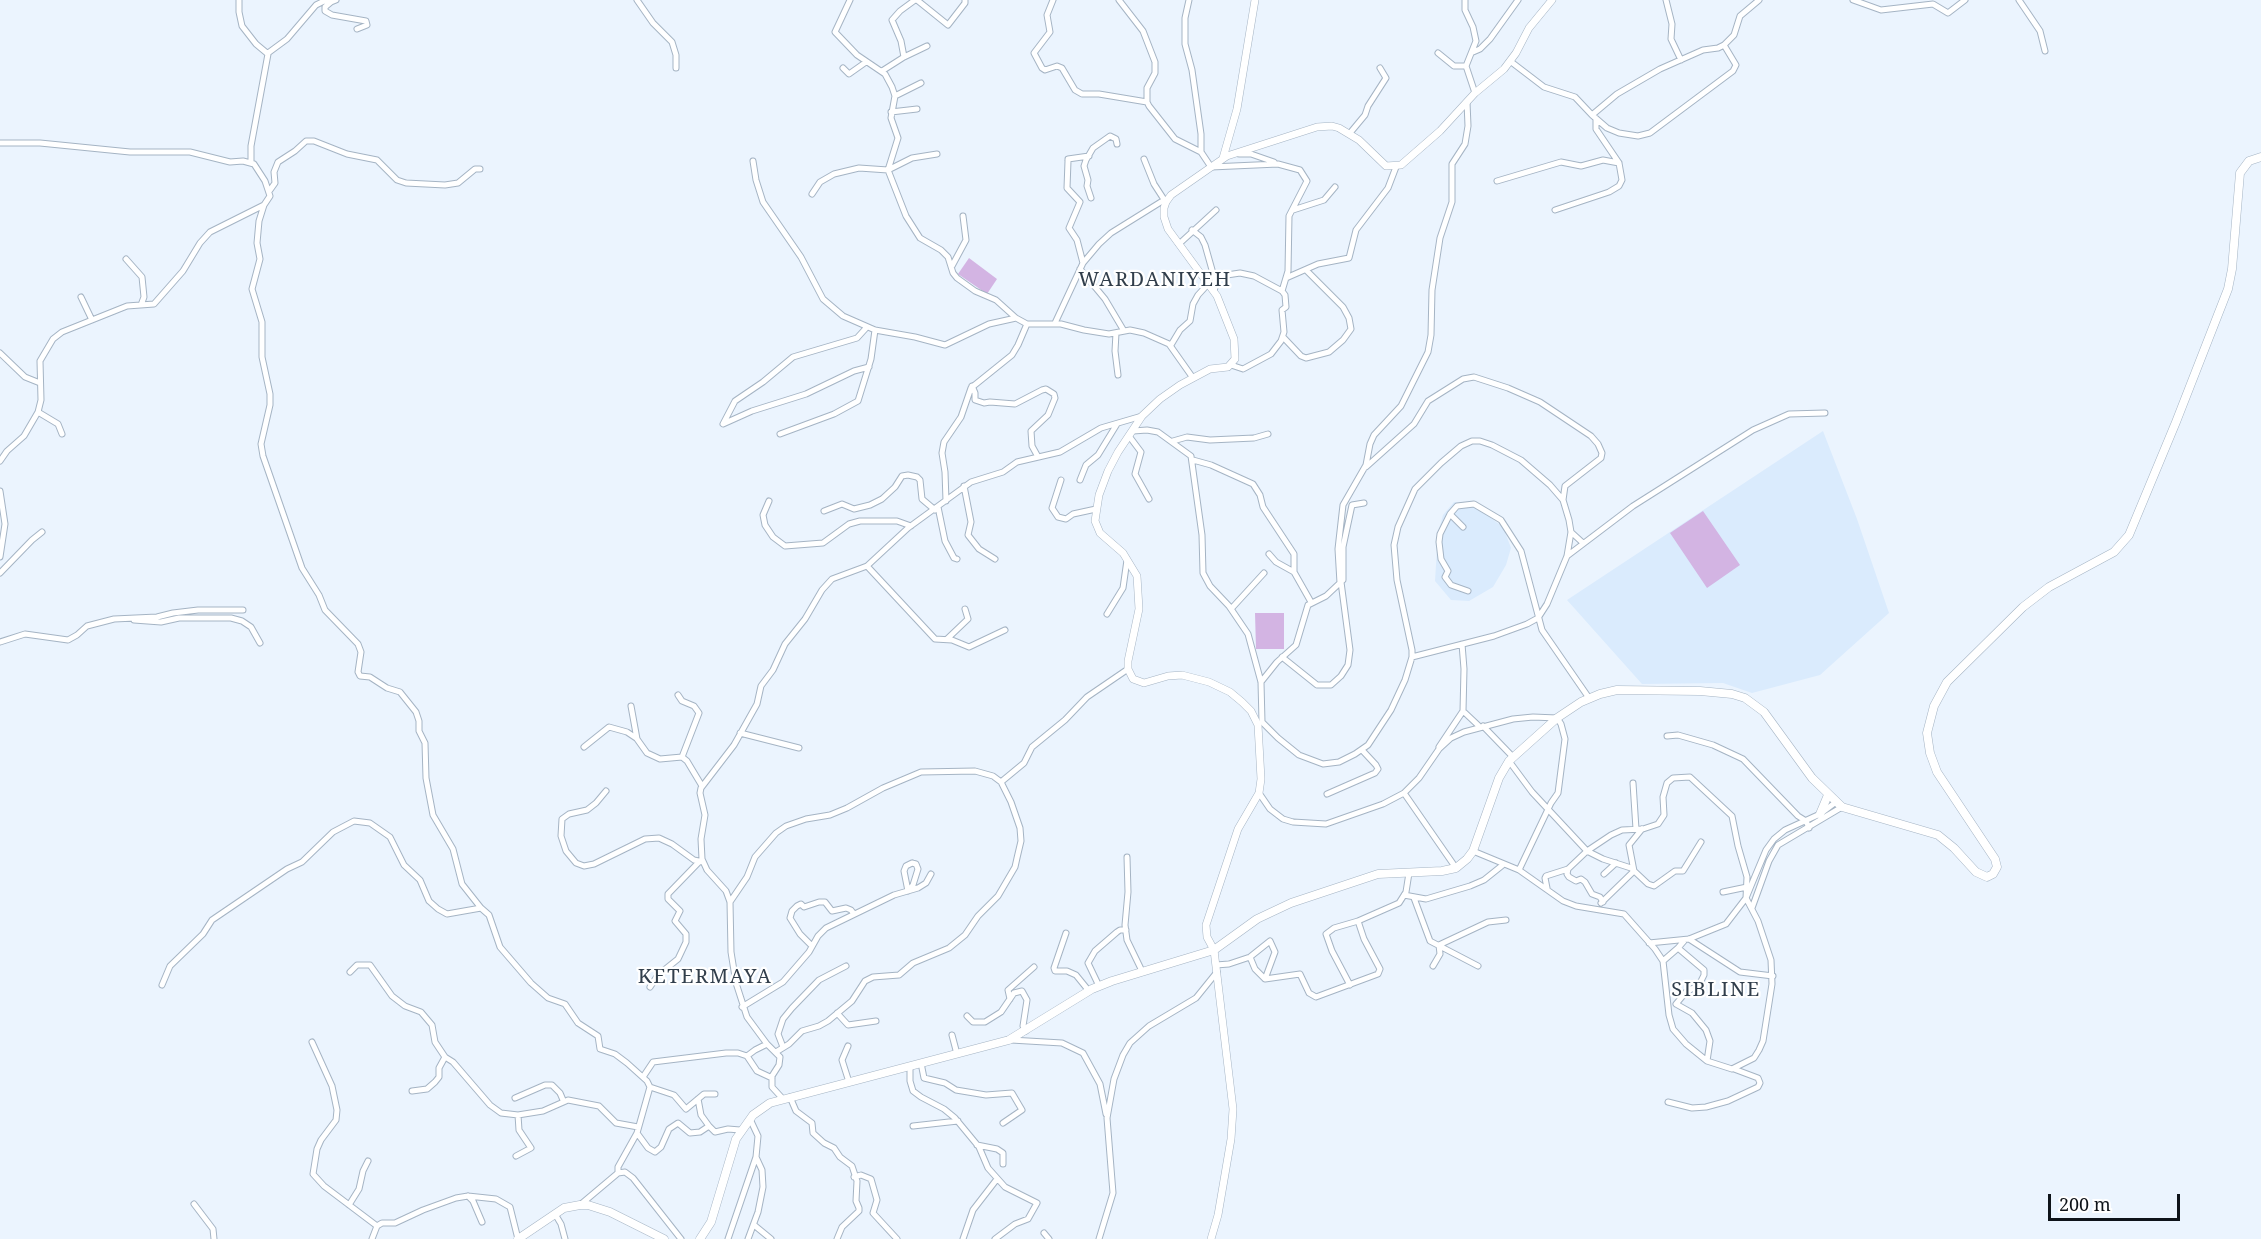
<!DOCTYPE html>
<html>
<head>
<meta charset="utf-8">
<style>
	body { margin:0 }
	#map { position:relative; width:2261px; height:1239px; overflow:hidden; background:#ebf4fe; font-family:"Noto Serif",serif }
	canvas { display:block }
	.scale { position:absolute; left:2048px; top:1194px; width:132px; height:27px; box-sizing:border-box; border:3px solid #0e1319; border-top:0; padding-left:8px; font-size:18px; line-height:21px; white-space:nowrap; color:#0e1319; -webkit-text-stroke:4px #fff; paint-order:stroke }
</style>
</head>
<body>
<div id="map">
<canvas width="2261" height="1239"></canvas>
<div class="scale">200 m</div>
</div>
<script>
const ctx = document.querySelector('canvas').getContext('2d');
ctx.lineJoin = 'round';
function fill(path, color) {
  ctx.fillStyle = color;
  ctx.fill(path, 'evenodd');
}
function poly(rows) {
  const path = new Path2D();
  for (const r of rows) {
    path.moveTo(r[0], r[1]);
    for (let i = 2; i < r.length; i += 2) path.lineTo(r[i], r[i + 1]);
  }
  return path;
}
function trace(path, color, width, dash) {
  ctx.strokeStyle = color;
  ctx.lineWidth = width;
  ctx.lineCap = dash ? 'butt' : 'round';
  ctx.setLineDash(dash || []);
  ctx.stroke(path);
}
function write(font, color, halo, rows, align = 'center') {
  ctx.font = font + ' "Noto Serif",serif';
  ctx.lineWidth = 4.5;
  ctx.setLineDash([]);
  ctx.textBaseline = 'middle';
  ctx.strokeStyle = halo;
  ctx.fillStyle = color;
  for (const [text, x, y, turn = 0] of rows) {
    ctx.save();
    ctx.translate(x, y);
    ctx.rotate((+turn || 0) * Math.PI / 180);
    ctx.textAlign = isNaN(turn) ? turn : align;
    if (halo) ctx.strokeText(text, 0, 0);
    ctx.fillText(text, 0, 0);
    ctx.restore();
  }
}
fill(poly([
	[1823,431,1857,519,1889,613,1820,675,1752,693,1723,683,1642,684,1567,600],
	[1454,502,1476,507,1503,527,1511,548,1506,565,1493,587,1469,601,1451,600,1435,581,1438,533,1443,515]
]), '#daebfd');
fill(poly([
	[969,258,997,279,987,294,958,274],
	[1703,511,1740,565,1707,588,1670,533],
	[1255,613,1284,613,1284,649,1256,649]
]), '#d3b4e3');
const minor = poly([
	[239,0,239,12,242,26,256,44,268,54,251,146,251,163],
	[637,0,653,23,672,42,676,55,676,68],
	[850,0,835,32,857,55,885,74,892,87,895,96,891,118,898,138,888,170,906,216,920,238,941,250,948,257,953,273,957,278,975,291,996,300,1016,318,1027,324],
	[917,0,948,25,965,3,965,0],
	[1053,0,1047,15,1050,32,1034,53,1042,68,1045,70,1057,66,1062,68,1075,90,1082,94,1099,94,1147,102],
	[1119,0,1143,31,1155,62,1155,73,1147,88,1147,102,1149,106,1175,139,1201,152],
	[1189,0,1185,18,1185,44,1192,70,1201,134,1201,152,1211,167,1278,164,1300,170,1307,181,1289,216,1288,271,1282,291,1285,295,1286,307,1282,310,1284,332,1281,341,1271,354,1243,369,1231,365],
	[1465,0,1465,10,1473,27,1476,41,1466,66,1475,93],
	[1666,0,1672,24,1671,39,1681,60],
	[1853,0,1881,10,1933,4,1948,13,1965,0],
	[2019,0,2040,31,2045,51],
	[331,2,325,7,325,11,332,15,366,21,367,25,357,29],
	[1473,52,1480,49,1490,39,1518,0],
	[268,53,287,39,316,5,324,1,331,2,336,0],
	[1438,53,1454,66,1466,66],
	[904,57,927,46],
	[1510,61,1544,87,1575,97,1592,115,1617,94,1660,69,1703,50,1718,48,1724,45,1734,35,1740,16,1759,0],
	[843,68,849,74,866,62],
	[882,71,904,57,901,41,892,20,900,11,915,0],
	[895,96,921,83],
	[891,112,917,109],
	[1592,115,1607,128,1619,133,1638,136,1650,133,1733,71,1736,65,1724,45],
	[1350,133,1365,115,1368,106,1386,78,1380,68],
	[0,143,40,143,130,152,190,152,230,162,243,161,254,164,265,181,270,196,264,205,259,221,257,243,260,259,252,289,262,322,262,357,270,394,270,405,261,444,263,456,302,568,319,595,325,610,358,644,361,652,358,672,360,676,370,677,387,688,400,692,416,712,419,721,419,731,425,743,426,778,433,815,453,849,462,884,481,908,489,915,500,947,531,983,548,998,565,1004,578,1023,598,1036,600,1049,615,1054,627,1063,647,1081,650,1087,637,1133,618,1167,618,1173,580,1205],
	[1239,154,1251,154,1274,162],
	[1144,159,1154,184,1165,201],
	[753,161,756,180,763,202,801,257,823,299,843,316,875,330,915,337,945,345,989,324,1016,318],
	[1497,181,1561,162,1581,166,1603,160,1619,163],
	[270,190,275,183,274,172,278,162,295,151,306,141,314,141,347,154,377,160,397,180,406,183,445,185,458,183,475,169,480,169],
	[812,194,820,182,834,174,859,168,888,170,912,158,937,154],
	[1091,198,1087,186,1088,180,1084,166,1086,160,1093,148,1110,136,1116,139,1117,144],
	[1293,210,1324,200,1335,187],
	[1555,210,1609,192,1619,186,1622,180,1619,163,1596,129,1596,120],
	[1192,230,1201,237,1205,245,1216,284,1214,291],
	[1179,244,1216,210],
	[126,259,142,277,144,297,141,305],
	[1083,263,1077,240,1069,228,1080,202,1067,188,1068,161,1068,159,1089,156],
	[952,266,966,240,963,216],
	[1080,269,1105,299,1124,331],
	[1214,277,1240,273,1254,276,1282,291],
	[1286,278,1318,264,1349,258,1356,230,1388,188,1396,167],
	[81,297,92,320],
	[1055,323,1083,263,1099,244,1111,233,1164,200],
	[867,327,857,338,793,357,763,382,735,401,723,424,752,411,806,394,854,371,869,367],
	[1116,333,1115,351,1118,375],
	[1283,337,1301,356,1306,358,1329,352,1343,340,1351,329,1349,318,1343,307,1307,271],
	[1171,345,1180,330,1190,321,1193,304,1198,295,1209,283],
	[0,353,25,377,40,383],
	[972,386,975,393,975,400,984,403,990,402,1015,404,1042,390,1046,389,1054,394,1055,398,1048,415,1031,431,1032,446,1037,455],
	[38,412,58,424,62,434],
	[1133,431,1147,430,1158,432,1191,456,1202,535,1203,573,1210,586,1229,606,1248,634,1261,682,1262,722,1278,738,1299,755,1323,764,1339,762,1355,754,1368,745,1391,710,1405,680,1412,657,1412,650,1397,580,1394,545,1398,527,1415,489,1441,463,1461,446,1472,441,1480,441,1492,445,1521,460,1550,485,1563,500,1569,520,1571,532,1567,556,1547,604,1538,618,1527,624,1494,636,1412,657],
	[780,434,834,414,858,401,871,359,875,330],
	[1129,436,1141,452,1135,474,1149,499],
	[1173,441,1187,437,1210,440,1254,438,1268,434],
	[1193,460,1211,465,1253,484,1260,495,1263,507,1294,554,1294,572,1311,602],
	[0,461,7,451,24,436,38,412,41,400,40,361,53,339,62,332,127,306,154,304,183,271,200,243,210,232,264,205],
	[1366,467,1414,424,1428,401,1463,379,1474,377,1508,388,1540,402,1591,436,1598,444,1602,453,1601,458,1565,486,1563,500],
	[1061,480,1052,508,1058,517,1066,519,1073,514,1096,509],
	[1080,480,1086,465,1098,455,1117,424],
	[964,486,971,522,968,535,979,549,995,559],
	[0,491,5,524,0,557],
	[769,501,763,515,765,525,773,537,785,546,823,543,849,524,860,521,897,521,911,526],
	[946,501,945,472,942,453,944,442,961,417,971,388,1012,355,1018,345,1027,324,1061,324,1084,330,1109,334,1130,330,1144,333,1169,344,1193,378],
	[938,507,945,541,954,558,957,559],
	[824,511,842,504,854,509,870,505,882,499,895,487,902,476,908,475,917,477,920,480,922,499,935,510],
	[1450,514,1440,534,1439,542,1441,559,1448,571,1445,577,1451,585,1468,591],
	[1463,527,1450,514,1457,506,1474,504,1501,520,1521,551,1542,630,1589,698],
	[1571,532,1583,543],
	[1269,554,1276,562,1294,572],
	[1567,556,1633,506,1753,430,1789,414,1825,413],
	[867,566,935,639,952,640,969,647,1005,630],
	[0,573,32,540,42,532],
	[1340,583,1338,549,1343,505,1366,465,1370,444,1374,435,1401,406,1428,352,1431,335,1432,290,1440,238,1452,202,1452,164,1465,144,1468,126,1467,102],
	[1231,609,1264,573],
	[1107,614,1123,588,1127,560],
	[134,620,161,622,179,618,231,618,242,621,251,627,260,643],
	[947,639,968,619,965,609],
	[0,642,25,634,68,640,77,635,87,626,114,619,157,617,173,613,198,610,243,610],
	[1462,644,1464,669,1463,711,1480,727],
	[1282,657,1317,685,1331,685,1341,676,1348,665,1350,650,1341,582],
	[1261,682,1277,662,1296,645,1308,605,1326,596,1343,580,1343,547,1352,505,1364,503],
	[678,695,682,701,694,706,699,713,682,757],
	[631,706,637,739,647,753,660,759,682,757,687,761,702,786],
	[1483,726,1513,757],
	[740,733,799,748],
	[1667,736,1678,735,1713,745,1743,759,1798,816,1806,821,1809,828],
	[584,747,609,727,627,732,636,738],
	[1439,747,1463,711],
	[1509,761,1532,792,1587,851,1603,859,1631,868,1648,884,1654,886,1675,871,1683,871,1701,842],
	[1633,783,1636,829],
	[606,791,596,803,587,810,569,814,562,819,561,836,566,851,576,863,584,866,594,864,645,839,659,838,672,844,694,860,703,862],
	[1259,793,1270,809,1283,819,1293,822,1326,824,1383,804,1404,793,1419,778,1439,749,1451,738,1464,732,1513,719,1533,717,1557,718,1561,724,1565,739,1558,793,1551,803,1519,870],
	[1404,793,1456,868],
	[1327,794,1375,773,1378,769,1376,765,1362,750],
	[1473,851,1519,870,1563,901,1576,906,1624,914,1655,949,1663,961,1669,1015,1673,1029,1686,1044,1707,1061,1732,1069,1754,1058,1759,1050,1763,1041,1772,984,1771,960,1758,921,1746,898,1753,881,1766,850,1774,839,1785,830,1820,814,1836,802],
	[1127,857,1128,892,1125,925,1127,940,1142,971],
	[912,863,916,864,918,869,913,885,908,891,904,871,906,866,912,863],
	[1568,869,1567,874,1569,877,1576,881,1581,879,1585,882,1592,894,1600,897,1603,902],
	[1634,871,1629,845,1642,829],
	[1604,874,1616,863],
	[1547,888,1545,878,1546,876,1568,869,1587,851,1611,835,1622,830,1643,829,1658,824,1664,815,1663,797,1667,783,1673,778,1690,777,1732,816,1738,846,1747,877,1746,898,1726,924,1689,939,1649,943],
	[1723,892,1747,887],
	[1404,895,1426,899,1470,886,1484,880,1504,864],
	[1414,898,1430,941,1478,966],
	[730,902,747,877,755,857,776,833,786,826,806,819,830,815,847,808,883,788,921,772,975,771,993,776,1001,782],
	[1601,903,1634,871],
	[1752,908,1769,861,1778,845,1842,807],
	[1066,933,1054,968,1055,971,1067,971,1076,975,1089,991],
	[1689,939,1740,972,1773,976],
	[812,946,800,934,790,918,792,911,797,906,801,904,804,907,819,902,825,902,832,911,846,908,851,910,854,914],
	[1250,957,1255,969,1265,979,1300,974,1309,993,1316,997,1378,974,1380,969,1364,939,1358,921,1399,903,1406,892,1409,873],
	[1663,961,1678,948],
	[1216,965,1229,964,1250,957,1270,941,1275,952,1265,979],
	[1433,966,1440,954,1439,945,1488,922,1506,920],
	[350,972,357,965,370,965,392,996,405,1006,421,1012,432,1025,435,1042,445,1057,453,1062,490,1105,501,1113,518,1115,543,1111,568,1100,599,1106,616,1123,638,1127],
	[162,985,170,966,203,934,212,920,287,869,302,862,333,832,354,821,370,823,390,837,404,865,420,880,429,901,438,909,447,914,481,908],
	[1350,985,1332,951,1326,934,1334,928,1358,921],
	[1099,986,1088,963,1095,951,1117,932,1120,930,1126,930],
	[650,987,658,975,678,959,686,942,686,934,675,921,680,911,668,899,668,894,699,862],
	[1010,999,1008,990,1034,967],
	[1676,1004,1686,992,1699,985,1704,975,1704,970,1678,948,1684,941],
	[1676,1004,1692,1013,1706,1030,1710,1041,1707,1061],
	[742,1007,783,982,809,952,818,936,826,928,894,895,918,888,926,883,931,874],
	[837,1013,848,1025,876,1021],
	[967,1016,973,1022,985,1022,1001,1012,1014,993,1022,991,1027,1000,1023,1026,1026,1031],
	[952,1035,957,1054],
	[1011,1040,1062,1043,1083,1053,1100,1084,1106,1114],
	[312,1042,332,1086,337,1110,336,1120,321,1140,317,1149,313,1174,324,1186,377,1226,382,1223,395,1223,423,1210,456,1198,468,1196,496,1199,510,1207,518,1239],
	[848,1046,842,1060,849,1082],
	[783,1047,778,1034,783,1019,792,1008,819,980,846,966],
	[776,1052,789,1044,802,1031,819,1026,828,1021,852,1001,865,981,873,977,899,975,913,963,949,948,965,935,978,916,998,896,1015,867,1017,858,1021,841,1020,828,1011,802,1001,782,1024,763,1032,747,1065,720,1087,697,1128,669],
	[747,1056,757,1071,772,1078],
	[921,1063,924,1078,945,1083,956,1090,986,1095,1012,1093,1022,1110,1003,1123],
	[910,1067,910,1081,913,1091,921,1097,944,1109,955,1118,979,1147,988,1168,1005,1187,1037,1203,1028,1219,1015,1224,995,1239],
	[643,1077,653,1062,726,1053,738,1053,747,1056,755,1050,767,1044],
	[650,1087,674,1095,686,1109,704,1094,715,1094],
	[412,1091,427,1089,435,1082,439,1077,439,1068,445,1057],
	[790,1097,796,1111,812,1123,813,1133,824,1143,834,1148,840,1157,852,1166,857,1181,856,1201,859,1208,859,1211,842,1227,837,1239],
	[515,1098,545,1085,552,1085,560,1093,563,1100],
	[698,1099,701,1115,709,1126],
	[783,1099,772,1087,772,1076,779,1065,780,1057,767,1044,747,1017,736,983,731,952,730,902,726,891,707,870,702,859,701,839,705,815,700,793,701,788,734,745,757,704,761,686,773,670,785,644,805,619,822,590,832,579,867,566,908,528,971,482,1003,472,1017,462,1060,452,1101,428,1142,416],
	[1668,1102,1692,1108,1706,1107,1728,1101,1758,1087,1760,1083,1758,1078,1734,1069],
	[913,1126,958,1121],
	[637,1133,648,1148,655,1152,661,1147,669,1129,678,1123,690,1133,700,1132,709,1126,715,1132,728,1129,740,1130],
	[977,1145,997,1149,1003,1153,1003,1164],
	[516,1156,531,1148,519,1130,518,1115],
	[618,1173,625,1172,633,1178,681,1239],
	[854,1177,861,1175,871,1179,877,1200,873,1213,897,1239],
	[468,1196,473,1201,482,1222],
	[194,1204,213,1229,214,1239],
	[349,1205,359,1189,363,1171,368,1161],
	[555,1214,561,1224,565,1239],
	[754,1225,771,1239],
	[1044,1233,1049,1239],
	[372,1239,377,1226],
	[728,1239,756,1157,758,1136,750,1119],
	[748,1239,758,1212,763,1187,762,1170,756,1157],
	[963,1239,973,1210,997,1179],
	[1099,1239,1113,1193,1107,1118,1114,1079,1123,1055,1130,1043,1149,1026,1196,998,1217,972]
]);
const tertiary = poly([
	[1223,158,1237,109,1255,0],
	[1211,1239,1218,1215,1231,1139,1233,1109,1214,950,1207,937,1206,925,1238,829,1259,793,1261,779,1258,725,1251,711,1242,702,1230,692,1209,682,1182,675,1168,676,1144,683,1133,679,1128,669,1128,661,1139,609,1137,576,1123,553,1100,533,1095,521,1099,495,1108,471,1118,452,1142,416,1160,399,1180,385,1210,369,1228,367,1235,359,1234,339,1217,296,1168,229,1164,217,1164,208,1166,202,1171,195,1227,156,1317,127,1332,126,1339,128,1359,140,1386,166,1401,165,1440,131,1475,93,1504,69,1516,53,1529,28,1552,0]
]);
const secondary = poly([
	[1820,814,1828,795],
	[518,1239,564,1208,580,1205,588,1205,610,1212,664,1239],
	[700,1239,711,1222,736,1139,753,1115,770,1103,1009,1040,1092,989,1112,981,1214,950,1257,919,1291,903,1378,874,1442,871,1456,868,1467,859,1473,851,1499,778,1509,761,1557,718,1581,702,1600,694,1617,690,1700,691,1732,694,1745,698,1764,712,1812,778,1842,807,1938,835,1954,848,1976,872,1987,877,1993,874,1997,867,1995,859,1937,772,1930,753,1927,733,1934,706,1947,682,2023,607,2049,587,2114,552,2129,535,2176,422,2228,289,2232,269,2240,173,2249,161,2261,157]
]);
trace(minor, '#a5b4c4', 7);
trace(tertiary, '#a5b4c4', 8);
trace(secondary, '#a5b4c4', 9);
trace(minor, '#fff', 5);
trace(tertiary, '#fff', 7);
trace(secondary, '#fff', 8);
ctx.letterSpacing = '1.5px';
write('20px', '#313e4b', '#fff', [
	["WARDANIYEH",1155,280],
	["KETERMAYA",705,977],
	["SIBLINE",1716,990]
]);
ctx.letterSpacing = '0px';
</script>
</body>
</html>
